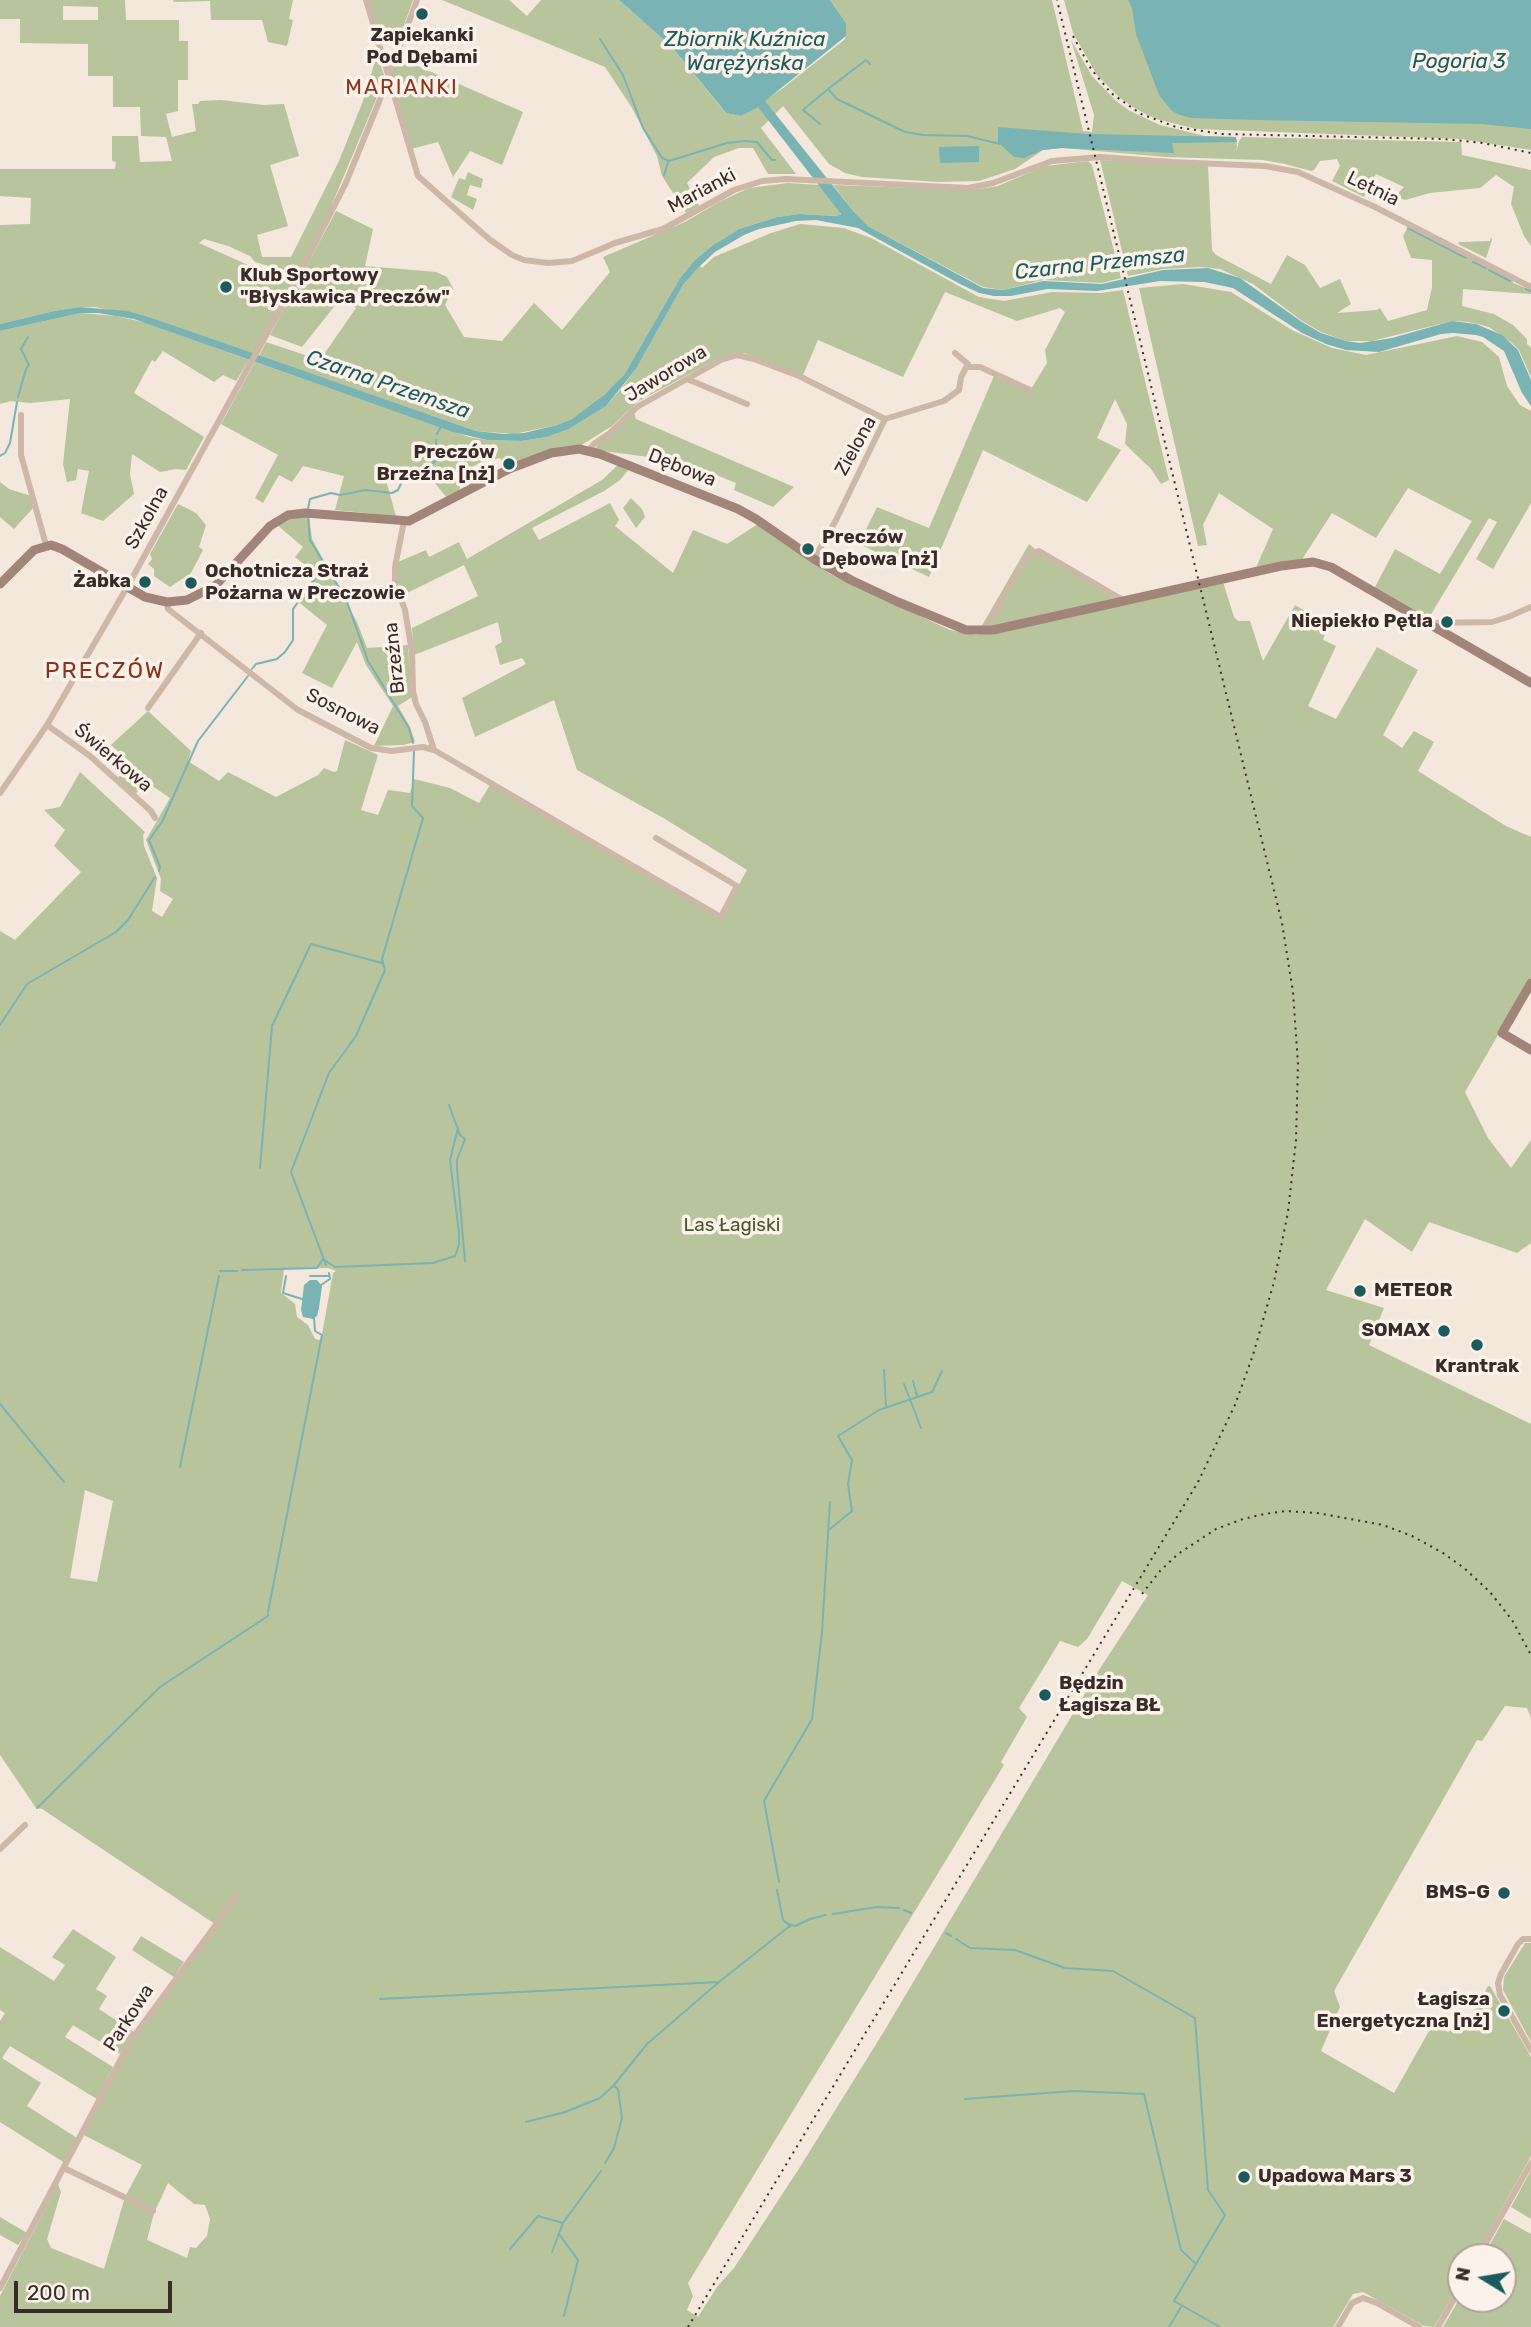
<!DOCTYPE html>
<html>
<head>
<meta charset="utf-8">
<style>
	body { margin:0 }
	#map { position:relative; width:1531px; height:2327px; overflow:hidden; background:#f4e7dc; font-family:Rubik,sans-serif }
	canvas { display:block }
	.north { position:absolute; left:1447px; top:2243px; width:70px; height:70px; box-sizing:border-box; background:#fbf2e9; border:2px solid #ada39c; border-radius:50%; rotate:281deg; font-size:19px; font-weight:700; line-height:28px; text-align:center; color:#392c28 }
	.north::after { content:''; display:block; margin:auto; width:24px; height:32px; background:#1b5b5d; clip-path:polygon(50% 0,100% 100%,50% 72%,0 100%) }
	.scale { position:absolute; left:14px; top:2281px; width:158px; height:32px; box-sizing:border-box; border:4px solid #392c28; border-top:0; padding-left:9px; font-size:21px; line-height:24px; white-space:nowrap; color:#392c28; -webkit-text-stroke:5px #fbf2e9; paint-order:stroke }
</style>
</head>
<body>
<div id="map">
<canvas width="1531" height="2327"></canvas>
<div class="north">N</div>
<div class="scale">200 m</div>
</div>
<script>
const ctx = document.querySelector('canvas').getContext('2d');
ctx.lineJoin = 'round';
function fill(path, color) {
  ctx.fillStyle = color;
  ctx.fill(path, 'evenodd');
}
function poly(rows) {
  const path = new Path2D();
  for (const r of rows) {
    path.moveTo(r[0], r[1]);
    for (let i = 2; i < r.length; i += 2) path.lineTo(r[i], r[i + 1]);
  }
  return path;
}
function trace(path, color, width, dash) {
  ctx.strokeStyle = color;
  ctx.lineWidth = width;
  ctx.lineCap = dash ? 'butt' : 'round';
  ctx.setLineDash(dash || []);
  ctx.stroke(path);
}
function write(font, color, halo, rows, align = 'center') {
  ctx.font = font + ' Rubik,sans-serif';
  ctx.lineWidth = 7;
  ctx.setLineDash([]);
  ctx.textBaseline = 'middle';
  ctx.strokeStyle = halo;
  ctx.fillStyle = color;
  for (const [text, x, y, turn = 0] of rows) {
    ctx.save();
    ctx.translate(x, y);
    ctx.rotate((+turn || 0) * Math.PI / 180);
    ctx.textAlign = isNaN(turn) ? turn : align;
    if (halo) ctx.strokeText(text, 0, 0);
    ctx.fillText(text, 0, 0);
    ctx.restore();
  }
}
fill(poly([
	[0,0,125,0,126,20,179,20,179,41,188,41,188,80,178,80,178,111,166,114,172,137,196,131,192,104,198,104,200,101,221,100,263,105,284,104,299,156,270,165,288,226,257,235,262,257,291,257,339,161,363,101,377,55,385,78,327,216,297,274,255,262,250,256,228,246,204,239,199,243,279,279,282,275,290,280,292,283,253,354,155,319,95,307,80,307,54,311,0,324,0,225,30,224,31,198,0,196,0,169,115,169,116,162,112,161,112,136,138,136,140,162,172,161,166,137,141,136,140,107,113,107,113,76,88,76,88,44,20,43,20,19,0,19],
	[63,6,98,7,98,20,63,20],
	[173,0,293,0,289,19,293,20,287,46,268,42,262,20,211,20,210,1,174,2],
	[368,0,413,0,401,33,377,30],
	[442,0,509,0,527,16,541,0,619,0,672,47,723,110,726,113,741,116,783,88,844,40,846,36,846,23,830,0,1052,0,1083,131,1092,132,1094,115,1071,40,1092,76,1116,101,1130,111,1160,125,1205,136,1236,137,1237,148,1233,152,1237,149,1239,141,1242,137,1461,142,1462,155,1531,170,1531,246,1524,236,1511,204,1514,187,1496,175,1480,188,1430,193,1405,200,1395,196,1404,187,1376,174,1364,197,1332,181,1340,166,1337,159,1320,161,1314,170,1311,171,1285,164,1263,160,1166,157,1062,148,1043,150,1015,169,979,181,938,182,862,177,845,173,829,164,783,106,761,128,796,174,768,174,753,148,739,148,714,157,687,183,699,206,686,213,662,176,657,156,632,108,605,67],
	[1064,0,1531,0,1531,150,1461,139,1197,129,1156,119,1136,109,1120,98,1097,75,1073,33],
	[397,57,523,112,502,165,470,151,453,177,438,142,411,149,390,76],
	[1100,160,1208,166,1212,250,1216,255,1271,284,1287,255,1305,265,1320,288,1340,279,1351,304,1337,313,1377,310,1380,308,1388,321,1427,310,1432,287,1432,260,1411,258,1403,236,1408,227,1512,280,1513,283,1531,290,1531,294,1463,289,1462,306,1494,314,1513,325,1527,339,1527,344,1531,348,1531,377,1519,350,1512,343,1489,327,1469,322,1452,321,1372,341,1346,341,1321,332,1302,321,1253,284,1220,269,1201,267,1163,269,1128,276],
	[1088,161,1092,165,1121,278,1102,283,1043,280,1003,290,983,287,868,226,858,217,833,185,971,190,998,186,1045,166],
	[468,172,483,179,481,188,470,185,467,195,477,199,473,210,451,197,459,178,465,180],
	[788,183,819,185,840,211,840,216,799,214,777,217,739,229,713,245,695,260,680,278,624,375,615,385,591,406,572,419,557,425,514,434,476,431,259,356,266,342,320,360,356,308,341,298,302,347,270,335,336,211,373,229,365,266,436,272,447,277,453,288,445,305,464,337,502,341,534,303,562,330,610,272,603,257,685,222,719,202,749,188],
	[800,224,844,228,871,238,979,297,1004,301,1052,292,1101,293,1123,290,1169,480,1161,484,1151,469,1125,444,1127,424,1115,399,1097,438,1121,450,1087,502,983,450,929,577,859,544,877,507,929,528,994,376,1030,391,1047,363,1045,350,1065,312,1060,308,1017,321,945,292,903,377,818,340,803,375,744,353,721,357,639,401,612,426,580,446,506,467,500,458,479,463,463,473,459,491,447,498,426,472,383,470,396,516,335,510,344,476,303,466,292,482,279,475,263,503,255,498,278,455,221,424,255,362,469,437,487,440,521,441,547,437,569,429,606,406,620,390,636,369,683,285,700,266,702,268,714,257,771,233],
	[1491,237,1492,240,1486,258,1458,244,1459,242,1490,241],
	[1183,284,1231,292,1292,330,1332,348,1366,355,1457,336,1482,342,1499,357,1507,386,1520,405,1531,411,1531,503,1493,569,1476,559,1497,522,1489,518,1427,621,1374,589,1395,549,1440,574,1472,521,1408,488,1376,538,1332,513,1301,561,1255,570,1273,529,1219,493,1203,525,1207,545,1198,546,1139,288],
	[81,313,116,316,147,323,249,360,236,381,223,375,214,382,163,351,155,362,152,360,134,393,204,437,186,470,176,469,160,472,132,454,130,474,134,494,103,521,81,513,89,471,78,469,76,480,67,482,63,464,70,399,31,403,11,401,0,404,0,331],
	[634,412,636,419,794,487,773,507,734,490,736,483,709,472,706,478,657,458,595,450,598,444],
	[619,464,630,468,620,480,604,491,532,528,539,540,610,503,619,520,615,526,673,573,693,530,727,544,758,524,830,574,950,630,976,635,1223,582,1234,617,1238,621,1250,621,1263,661,1295,605,1328,624,1323,640,1336,646,1308,706,1336,719,1377,647,1418,670,1383,735,1402,748,1414,731,1434,742,1418,771,1506,826,1531,837,1531,978,1465,1092,1488,1138,1511,1168,1531,1140,1531,1243,1517,1253,1429,1222,1412,1252,1365,1219,1326,1290,1384,1308,1369,1345,1531,1424,1531,1718,1527,1708,1505,1706,1482,1741,1477,1740,1334,1991,1340,2007,1321,2051,1394,2093,1433,2024,1448,2032,1463,2023,1467,2024,1488,1986,1490,1986,1531,2057,1531,2156,1475,2257,1461,2257,1461,2282,1434,2327,1424,2326,1363,2292,1353,2294,1333,2327,0,2327,0,2296,58,2184,61,2192,47,2239,51,2248,104,2269,125,2197,142,2165,82,2134,131,2041,218,1926,42,1809,36,1808,0,1755,0,931,15,940,81,872,54,846,65,830,44,810,60,807,80,772,145,832,143,835,144,846,157,878,152,911,162,917,173,899,160,891,161,879,146,840,170,798,145,781,135,795,117,779,131,763,111,745,148,711,191,751,188,761,219,781,228,772,276,797,318,775,324,768,334,772,337,771,345,740,378,755,361,810,378,815,388,790,410,793,414,779,450,788,479,803,490,785,720,919,747,870,665,819,577,770,554,700,475,737,462,698,526,664,522,658,500,665,495,646,502,642,498,622,414,655,412,628,478,596,464,565,403,595,397,580,398,562,426,550,429,557,459,542,467,559,602,480],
	[328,1268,336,1271,333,1273,321,1340,315,1339,308,1325,297,1317,295,1304,281,1293,284,1269],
	[85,1490,113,1501,97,1582,70,1578],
	[1122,1581,1148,1595,1099,1670,883,2033,800,2167,734,2268,717,2287,698,2317,687,2310,693,2296,688,2283,1004,1765,1001,1762,1027,1717,1019,1708,1060,1641,1078,1647,1087,1639],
	[168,2183,194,2204,205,2205,210,2219,207,2236,196,2248,190,2247,187,2258,147,2240,154,2213],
	[0,482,9,489,31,496,34,507,14,529,0,517],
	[631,498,642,509,645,517,636,528,623,508],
	[178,504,196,513,206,525,199,547,203,550,191,573,170,587,154,576,154,569,148,564,152,559,150,554],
	[309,516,312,539,357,622,367,648,408,645,412,697,398,706,410,727,415,742,403,745,374,746,393,706,366,665,357,642,332,688,302,673,327,625,296,600,317,574,295,557,303,547,276,524,285,519],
	[1029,544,1040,553,1117,600,980,629],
	[73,1929,116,1957,96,1989,107,1996,99,2009,134,2032,120,2054,73,2025,65,2037,113,2067,97,2099,10,2046,2,2058,41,2083,27,2106,77,2138,65,2163,0,2122,0,2021,5,2013,0,2010,0,1947,54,1981,65,1965,52,1957],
	[141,1936,184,1962,174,1977,132,1950],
	[1525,1943,1531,1943,1531,2042,1503,1990,1504,1977],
	[1531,2170,1531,2219,1511,2207],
	[0,2217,27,2233,18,2245,0,2235],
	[1504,2219,1531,2234,1531,2327,1443,2327,1461,2296,1461,2299,1503,2299,1503,2257,1483,2257]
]), '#b8c49b');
fill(poly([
	[619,0,830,0,846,23,846,36,765,101,854,212,868,226,983,288,1003,290,1043,281,1102,284,1163,270,1208,268,1240,278,1302,322,1321,333,1346,341,1360,343,1392,338,1452,321,1476,324,1502,335,1518,350,1531,380,1531,406,1522,393,1504,351,1483,337,1476,335,1453,333,1441,334,1379,352,1346,350,1326,344,1302,333,1233,288,1204,282,1160,281,1097,291,1047,289,1011,296,994,296,979,293,960,284,858,228,816,220,796,221,759,229,744,235,715,252,700,266,683,285,636,369,606,406,569,429,547,437,521,441,487,440,453,432,134,319,98,313,81,313,0,331,0,324,54,311,80,307,127,311,155,319,476,431,504,434,524,433,557,425,572,419,604,395,624,375,680,278,695,260,713,245,739,229,777,217,799,214,837,216,841,214,758,107,741,116,726,113,672,47],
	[1128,0,1531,0,1531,129,1482,124,1257,120,1191,118,1180,115,1172,111,1159,95,1136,34,1132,8],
	[998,127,1086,134,1236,137,1237,142,1172,143,1174,153,1062,148,1043,150,1024,158,1014,157,998,142],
	[979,146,979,162,940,163,939,147],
	[310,1280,317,1280,322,1286,319,1308,317,1316,313,1319,303,1317,301,1310,304,1285]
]), '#79b3b3');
trace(poly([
	[600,39,623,75,643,128,662,158,669,161,727,143,745,141,757,142,772,160,775,160],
	[828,89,866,60,870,64],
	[820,124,803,110,828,89,837,99,905,132,923,135,967,136,1000,144],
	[664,175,668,162],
	[1408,228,1466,258],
	[1473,262,1486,268],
	[1489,270,1510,281],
	[1526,289,1531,291],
	[18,397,26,369,29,365,21,349,28,337],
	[437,434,441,426],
	[0,456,5,453,10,443,17,402],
	[308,509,310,499,331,493,340,495,366,490,392,493,398,490,407,471,418,472,424,478,428,475,432,464,443,454,436,447,436,440],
	[308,516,310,540,346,599,368,661,409,728,413,743],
	[252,669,256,664,277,659,285,652,293,640,293,609,317,576,328,570],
	[159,871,160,867,149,840,162,822,198,741,248,676],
	[0,1025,27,984,116,932,128,920,155,877],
	[449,1105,460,1135,465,1139,457,1160,457,1168,465,1261],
	[260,1168,272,1026,311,944,382,963],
	[326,1265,291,1172,329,1073,356,1036,385,970,382,959,423,818,412,806,414,751],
	[242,1270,317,1268,323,1259,335,1267,433,1263,455,1256,459,1245,459,1233,450,1160,458,1128],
	[220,1271,237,1271],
	[286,1276,283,1293,302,1299],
	[310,1276,329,1276],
	[321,1285,330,1279,329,1273],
	[884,1370,886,1407],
	[913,1381,917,1396],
	[904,1384,921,1428],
	[0,1404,64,1482],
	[180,1467,219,1276],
	[830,1529,852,1511,848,1484,852,1460,838,1436,879,1410,932,1392,942,1371],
	[268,1612,322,1335,315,1331,314,1318],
	[37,1808,160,1687,268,1616,268,1614],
	[779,1882,764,1801,812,1719,822,1632,830,1502],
	[777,1890,783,1920,788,1924,795,1926,810,1919,826,1915],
	[904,1910,911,1913],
	[833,1914,876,1907,899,1908],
	[946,1933,951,1936],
	[956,1939,970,1948,1015,1950,1065,1968,1113,1971,1195,2018,1208,2190,1225,2215,1174,2301,1220,2327],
	[380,1999,719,1982],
	[965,2099,1073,2091,1144,2094,1181,2250,1195,2263],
	[526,2122,565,2112,600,2098,614,2085,647,2044,719,1982,791,1925],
	[605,2163,614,2148,622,2118,618,2089,614,2086],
	[559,2234,578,2260,564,2316],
	[510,2249,538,2216,563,2223],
	[552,2252,563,2223,601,2171],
	[1169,2327,1181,2307]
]), '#79b3b3', 2);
trace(poly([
	[366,0,418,176,489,239,512,255,524,260,548,263,572,261,615,243,663,229,734,190,762,181,786,179,968,188,993,183,1052,161,1100,157,1172,162,1265,166,1298,172,1375,207,1531,287],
	[968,367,980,367,1030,390],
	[687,379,747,404],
	[21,415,21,455,46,545],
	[589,450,595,443,610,433,637,407,721,360,737,355,754,359,799,376,885,419],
	[404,521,395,567,395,583,405,610,412,652,413,691,416,704,425,722,434,750],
	[814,559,836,520,885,419,944,401,959,390,961,377,968,364,955,353],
	[167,602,168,609,298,710,371,748,392,751,423,747,434,750,721,917,737,886,656,838],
	[1431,623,1492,622,1508,617,1531,607],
	[984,630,1026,558,1039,551,1123,600],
	[148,708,201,633],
	[47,725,90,756,151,811,155,818],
	[0,793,47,725,130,582,297,279,345,185,379,102,417,0],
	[0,1849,25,1825],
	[1531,1939,1523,1939,1518,1944,1501,1974,1498,1983,1500,1995,1531,2050],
	[64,2168,153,2211],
	[1478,2257,1531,2163],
	[0,2288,131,2040,237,1896],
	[1338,2327,1352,2303,1363,2298,1377,2303,1419,2327],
	[1438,2327,1461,2287]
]), '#cdb7a7', 6);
trace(poly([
	[0,584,34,550,51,545,62,549,145,597,167,602,187,600,215,586,270,526,288,515,305,513,409,521,509,469,551,453,579,449,600,454,738,509,756,519,814,559,851,580,898,602,966,630,993,630,1281,566,1313,562,1331,567,1531,683],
	[1531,983,1502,1033,1531,1050]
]), '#a18578', 9);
trace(poly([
	[1073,36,1091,69,1111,93,1141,114,1176,127,1222,134,1444,139,1483,143,1531,153],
	[1142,1594,1160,1571,1178,1554,1216,1529,1243,1519,1264,1514,1285,1511,1317,1513,1383,1525,1412,1536,1443,1553,1464,1568,1490,1592,1512,1620,1531,1655],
	[688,2327,1198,1482,1235,1405,1253,1355,1274,1282,1288,1212,1296,1140,1298,1064,1293,992,1282,923,1057,0]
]), '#392c28', 2, [2, 5]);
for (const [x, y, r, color] of [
	[422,14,7,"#1b5b5d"],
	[226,287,7,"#1b5b5d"],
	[509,464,7,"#1b5b5d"],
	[808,549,7,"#1b5b5d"],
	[145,582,7,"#1b5b5d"],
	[191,583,7,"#1b5b5d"],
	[1447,622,7,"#1b5b5d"],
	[1360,1291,7,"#1b5b5d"],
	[1444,1331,7,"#1b5b5d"],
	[1477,1345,7,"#1b5b5d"],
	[1045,1695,7,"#1b5b5d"],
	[1504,1893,7,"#1b5b5d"],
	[1504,2011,7,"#1b5b5d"],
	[1244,2177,7,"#1b5b5d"]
]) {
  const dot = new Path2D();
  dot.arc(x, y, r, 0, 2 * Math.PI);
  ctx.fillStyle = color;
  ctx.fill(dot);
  trace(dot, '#fbf2e9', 2.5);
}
write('bold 19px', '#392c28', '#fbf2e9', [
	["Zapiekanki",422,36,"center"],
	["Pod Dębami",422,58,"center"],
	["Klub Sportowy",240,276],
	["\"Błyskawica Preczów\"",240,298],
	["Preczów",495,453,"right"],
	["Brzeźna [nż]",495,475,"right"],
	["Preczów",822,538],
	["Dębowa [nż]",822,560],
	["Ochotnicza Straż",205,572],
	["Pożarna w Preczowie",205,594],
	["Żabka",131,582,"right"],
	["Niepiekło Pętla",1433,622,"right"],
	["METEOR",1374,1291],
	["SOMAX",1430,1331,"right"],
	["Krantrak",1477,1367,"center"],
	["Będzin",1059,1684],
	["Łagisza BŁ",1059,1706],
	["BMS-G",1490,1893,"right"],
	["Łagisza",1490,2000,"right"],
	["Energetyczna [nż]",1490,2022,"right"],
	["Upadowa Mars 3",1258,2177]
], 'left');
write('19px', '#392c28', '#fbf2e9', [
	["Letnia",1373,189,26],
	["Marianki",702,191,-28],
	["Jaworowa",666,374,-31],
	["Zielona",856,446,-61],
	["Dębowa",682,468,22],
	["Szkolna",147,518,-61],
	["Brzeźna",395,658,-96],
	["Sosnowa",343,712,27],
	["Świerkowa",113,758,40],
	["Parkowa",129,2018,-57]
]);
write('19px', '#49582a', '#fbf2e9', [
	["Las Łagiski",732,1226]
]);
write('italic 21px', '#1b5b5d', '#fbf2e9', [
	["Zbiornik Kuźnica",745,40],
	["Warężyńska",745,64],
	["Pogoria 3",1459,62],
	["Czarna Przemsza",1100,264,-6],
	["Czarna Przemsza",388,385,19]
]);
ctx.letterSpacing = '2px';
write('21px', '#8d321c', '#fbf2e9', [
	["MARIANKI",402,88]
]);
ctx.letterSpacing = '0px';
ctx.letterSpacing = '2px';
write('23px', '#8d321c', '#fbf2e9', [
	["PRECZÓW",105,671]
]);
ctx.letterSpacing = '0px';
</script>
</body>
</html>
